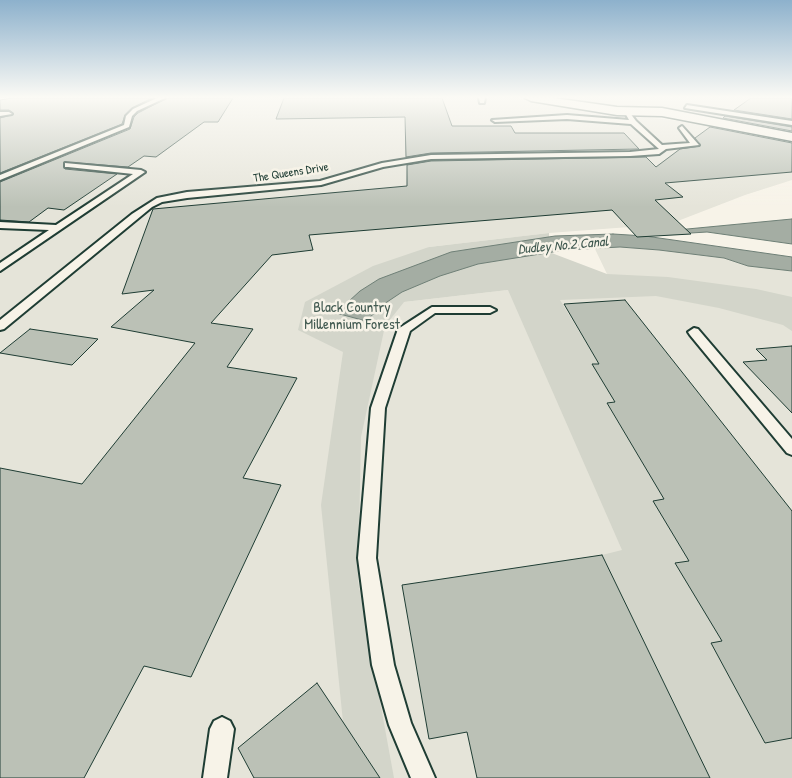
<!DOCTYPE html>
<html>
<head>
<meta charset="utf-8">
<style>
	body { margin:0 }
	canvas { display:block; background:#f7f3e8 }
</style>
</head>
<body>
<canvas width="792" height="778"></canvas>
<script>
const ctx = document.querySelector('canvas').getContext('2d');
ctx.lineJoin = 'round';
function fill(path, color) {
  ctx.fillStyle = color;
  ctx.fill(path, 'evenodd');
}
function poly(rows) {
  const path = new Path2D();
  for (const r of rows) {
    path.moveTo(r[0], r[1]);
    for (let i = 2; i < r.length; i += 2) path.lineTo(r[i], r[i + 1]);
  }
  return path;
}
function trace(path, color, width, dash) {
  ctx.strokeStyle = color;
  ctx.lineWidth = width;
  ctx.lineCap = dash ? 'butt' : 'round';
  ctx.setLineDash(dash || []);
  ctx.stroke(path);
}
function write(font, color, halo, rows, align = 'center') {
  ctx.font = font + ' "Patrick Hand",sans-serif';
  ctx.lineWidth = 5;
  ctx.setLineDash([]);
  ctx.textBaseline = 'middle';
  ctx.strokeStyle = halo;
  ctx.fillStyle = color;
  for (const [text, x, y, turn = 0] of rows) {
    ctx.save();
    ctx.translate(x, y);
    ctx.rotate((+turn || 0) * Math.PI / 180);
    ctx.textAlign = isNaN(turn) ? turn : align;
    if (halo) ctx.strokeText(text, 0, 0);
    ctx.fillText(text, 0, 0);
    ctx.restore();
  }
}
fill(poly([
	[50,98,519,98,589,110,719,126,792,140,792,180,745,195,670,224,549,233,429,247,404,302,508,290,607,274,595,249,620,247,684,252,724,258,748,266,792,271,792,778,0,778,0,111],
	[543,98,792,98,792,135,624,109]
]), '#e5e4d9');
fill(poly([
	[549,233,549,252,607,274,668,277,756,289,792,297,792,331,783,325,719,308,656,296,560,300,599,364,615,402,607,404,664,499,653,501,689,561,676,563,722,641,711,643,765,743,792,738,792,778,710,778,602,555,622,550,508,290,404,302,385,326,361,437,358,581,394,778,380,778,343,722,321,505,343,352,298,330,305,302,373,266,429,247]
]), '#d3d5ca');
const water = poly([
	[792,219,792,244,707,232,659,235,656,232,792,219],
	[613,234,645,236,792,257,792,271,748,266,724,258,659,250,620,247,565,250,478,264,440,276,402,292,384,304,366,321,336,313,360,291,379,279,451,252,555,236,613,234]
]);
fill(water, '#a4ada3');
trace(water, '#6f8077', 1);
const building = poly([
	[12,98,152,98,132,108,125,115,122,124,0,173,0,118,14,114,9,110,0,110,0,100,12,98],
	[167,98,233,98,218,122,204,122,156,157,144,156,128,167,64,162,65,169,117,174,64,210,48,208,29,222,0,220,0,182,130,129,134,117,138,113,167,98],
	[284,98,442,98,452,126,511,126,515,133,624,133,639,149,431,153,406,157,405,117,276,119,284,98],
	[751,98,792,98,792,119,734,110,751,98],
	[725,116,792,127,792,131,723,118,725,116],
	[710,127,792,143,792,172,665,183,683,197,655,200,691,234,637,237,612,210,309,235,313,250,272,255,211,323,253,329,227,367,297,378,243,478,281,485,191,677,144,666,84,778,0,778,0,468,82,484,195,343,111,327,154,290,122,294,153,209,407,186,407,165,431,161,646,157,656,167,680,149,700,146,695,138,710,127],
	[625,300,792,511,792,738,765,743,711,643,722,641,675,563,689,561,653,501,664,499,607,403,615,402,592,364,599,364,564,304,625,300],
	[30,329,98,339,72,365,0,353,30,329],
	[792,346,792,413,743,362,767,360,756,349,792,346],
	[602,555,710,778,477,778,467,732,429,739,402,585,602,555],
	[317,683,343,722,380,778,254,778,238,748,317,683]
]);
fill(building, '#bbc1b6');
trace(building, '#1f3d34', 1);
const service = poly([
	[157,98,165,98,137,111,132,116,129,127,0,180,0,175,124,125,126,116,133,109,157,98],
	[479,98,485,98,484,103,480,103,479,98],
	[687,105,792,121,792,125,685,108,687,105],
	[627,109,636,121,662,145,690,143,679,128,682,126,699,145,666,149,659,154,630,156,431,159,383,167,321,185,187,198,162,202,152,207,4,329,0,330,0,320,132,214,157,198,187,192,320,181,382,163,431,155,630,152,659,149,631,124,567,119,495,122,492,120,567,115,629,120,624,111,627,109],
	[0,112,9,112,12,114,0,116,0,112],
	[65,163,141,170,145,172,0,271,0,263,49,230,0,228,0,222,56,225,133,174,68,167,65,167,65,163],
	[432,307,490,307,496,310,490,313,435,313,410,331,385,408,376,558,394,665,411,723,435,778,411,778,389,725,372,665,358,558,371,408,398,329,432,307],
	[694,328,698,329,792,439,792,455,787,453,690,335,688,332,694,328],
	[222,717,230,721,234,729,227,778,203,778,210,729,214,721,222,717]
]);
const minor = poly([
	[525,98,554,98,617,107,662,108,792,133,792,141,662,116,617,115,531,101,525,98]
]);
trace(service, '#1f3d34', 4);
trace(minor, '#1f3d34', 3);
fill(service, '#f7f3e8');
fill(minor, '#f7f3e8');
const sky = ctx.createLinearGradient(0, 0, 0, 207);
sky.addColorStop(0, '#8db1cc');
sky.addColorStop(0.47, '#fbfaf5');
sky.addColorStop(1, '#fbfaf500');
ctx.fillStyle = sky;
ctx.fillRect(0, 0, 792, 207);
write('12px', '#1f3d34', '#f7f3e8', [
	["The Queens Drive",291,173,-9]
]);
write('italic 14px', '#405950', '#f7f3e8', [
	["Dudley No.2 Canal",563,246,-5]
]);
write('15px', '#435b52', '#f7f3e8', [
	["Black Country",352,308],
	["Millennium Forest",352,325]
]);
</script>
</body>
</html>
